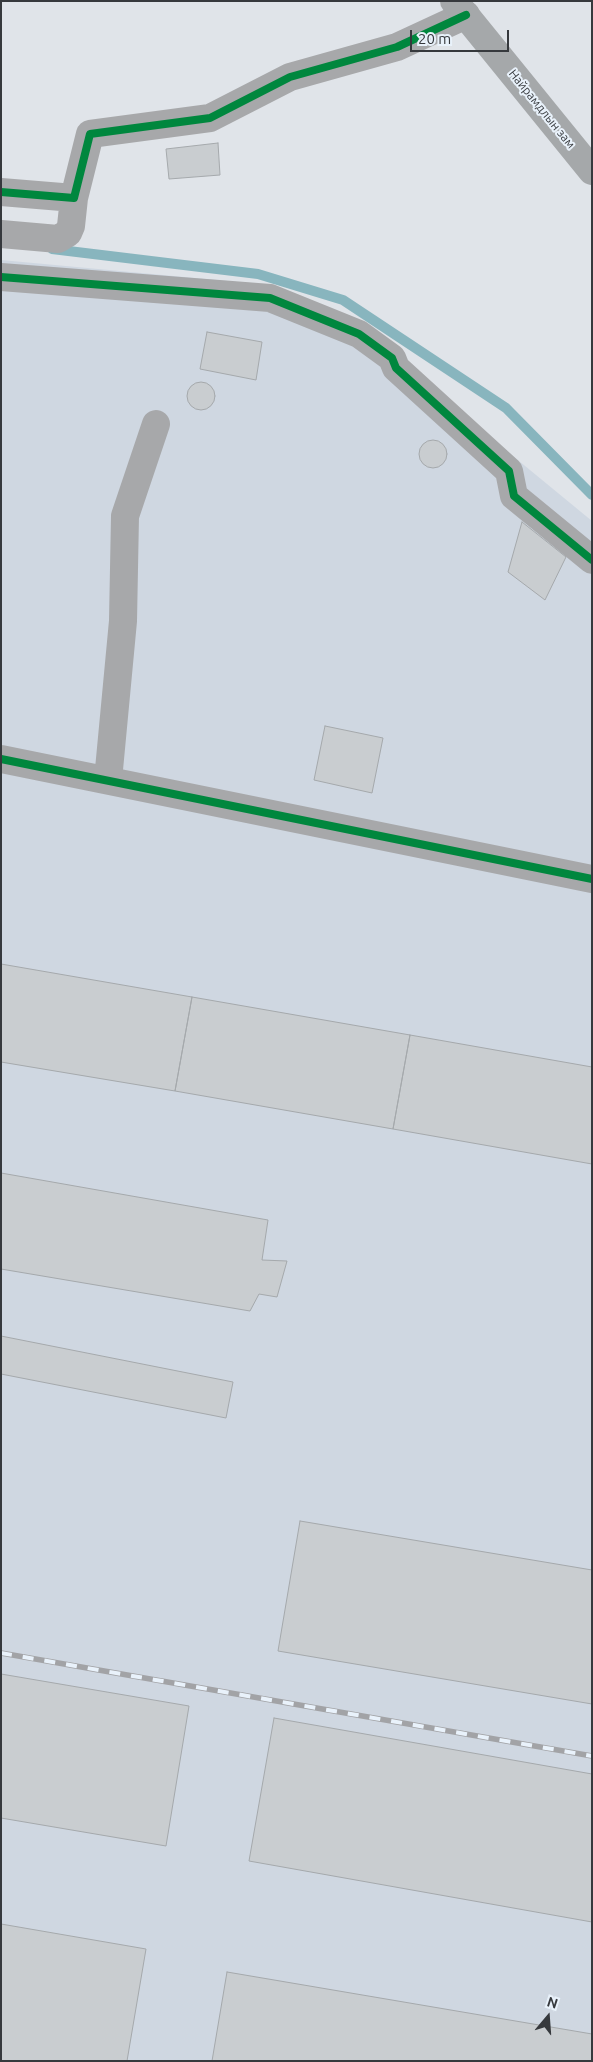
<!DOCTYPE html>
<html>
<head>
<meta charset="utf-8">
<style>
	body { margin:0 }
	#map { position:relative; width:593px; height:2062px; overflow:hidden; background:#e0e4e9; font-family:Ubuntu,sans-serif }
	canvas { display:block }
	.frame { position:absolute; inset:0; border:2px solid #36393d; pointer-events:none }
	.north { position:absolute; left:523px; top:1992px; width:50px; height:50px; -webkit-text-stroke:4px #e9f2fb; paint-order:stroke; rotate:18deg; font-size:14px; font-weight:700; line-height:20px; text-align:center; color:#36393d }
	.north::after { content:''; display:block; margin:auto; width:18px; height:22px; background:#36393d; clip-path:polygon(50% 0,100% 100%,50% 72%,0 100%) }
	.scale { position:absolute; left:410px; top:30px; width:99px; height:22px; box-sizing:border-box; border:2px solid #36393d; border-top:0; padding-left:6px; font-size:15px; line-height:18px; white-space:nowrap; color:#36393d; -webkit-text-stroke:4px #e9f2fb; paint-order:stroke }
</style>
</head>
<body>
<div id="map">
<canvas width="593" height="2062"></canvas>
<div class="frame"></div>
<div class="north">N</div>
<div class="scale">20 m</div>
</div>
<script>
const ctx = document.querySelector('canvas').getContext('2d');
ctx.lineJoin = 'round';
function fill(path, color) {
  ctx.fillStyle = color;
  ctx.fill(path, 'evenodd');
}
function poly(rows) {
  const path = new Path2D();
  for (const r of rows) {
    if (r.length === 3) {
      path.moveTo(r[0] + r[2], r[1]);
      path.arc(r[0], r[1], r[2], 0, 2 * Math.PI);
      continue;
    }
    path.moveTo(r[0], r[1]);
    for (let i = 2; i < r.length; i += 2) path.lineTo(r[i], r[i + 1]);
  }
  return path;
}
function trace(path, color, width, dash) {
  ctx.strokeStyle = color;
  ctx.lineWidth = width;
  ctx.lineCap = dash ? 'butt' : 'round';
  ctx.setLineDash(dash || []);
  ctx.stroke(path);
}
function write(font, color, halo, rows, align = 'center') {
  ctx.font = font + ' Ubuntu,sans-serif';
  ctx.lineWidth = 4;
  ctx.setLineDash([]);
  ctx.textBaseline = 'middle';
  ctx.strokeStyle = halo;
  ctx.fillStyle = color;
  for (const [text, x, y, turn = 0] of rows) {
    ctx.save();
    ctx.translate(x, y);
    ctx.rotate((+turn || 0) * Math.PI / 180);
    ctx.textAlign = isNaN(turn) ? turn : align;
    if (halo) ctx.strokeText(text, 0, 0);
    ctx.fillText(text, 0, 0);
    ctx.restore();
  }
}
fill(poly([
	[1,260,260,284,339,313,592,521,592,2061,1,2061]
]), '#cfd7e1');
trace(poly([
	[52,249,258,274,343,300,506,408,592,495]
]), '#88b5be', 10);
const building = poly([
	[218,143,220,175,169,179,166,149,218,143],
	[207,332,262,342,256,380,200,369,207,332],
	[201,396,14],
	[433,454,14],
	[522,522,566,557,545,600,508,572,522,522],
	[325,726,383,738,372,793,314,780,325,726],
	[1,964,192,997,175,1091,1,1062,1,964],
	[192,997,410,1035,393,1129,175,1091,192,997],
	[410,1035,592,1067,592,1164,393,1129,410,1035],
	[1,1173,268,1220,262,1260,287,1261,277,1297,259,1294,250,1311,1,1269,1,1173],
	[1,1336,233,1382,226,1418,1,1374,1,1336],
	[300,1521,592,1570,592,1704,278,1651,300,1521],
	[1,1674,189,1706,166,1846,1,1818,1,1674],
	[274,1718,592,1774,592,1922,249,1861,274,1718],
	[1,1924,146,1949,127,2061,1,2061,1,1924],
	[227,1972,592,2034,592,2061,212,2061,227,1972]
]);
fill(building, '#c9cdd0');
trace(building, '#a5a9ac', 1);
trace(poly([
	[1,192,74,198,90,134,210,118,290,77,397,47,466,15],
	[1,234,58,239,68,233,71,226,74,198],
	[1,277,270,298,359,334,392,358,396,368,509,471,514,496,592,560],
	[1,759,592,879],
	[108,780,123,621,125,516,156,424]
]), '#a7a8aa', 28);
trace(poly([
	[454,1,592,171]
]), '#a5a8aa', 28);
const rail = poly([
	[1,1653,592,1756]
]);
trace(rail, '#a2a3a6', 5.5);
trace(rail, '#e9f2fb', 4, [11]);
trace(poly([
	[1,192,74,198,90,134,210,118,290,77,397,47,466,15],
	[1,277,270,298,359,334,392,358,396,368,509,471,514,496,592,560],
	[1,759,592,879]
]), '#00873e', 8);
write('12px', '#36393d', '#e9f2fb', [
	["Найрамдлын зам",542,109,51]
]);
</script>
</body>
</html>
